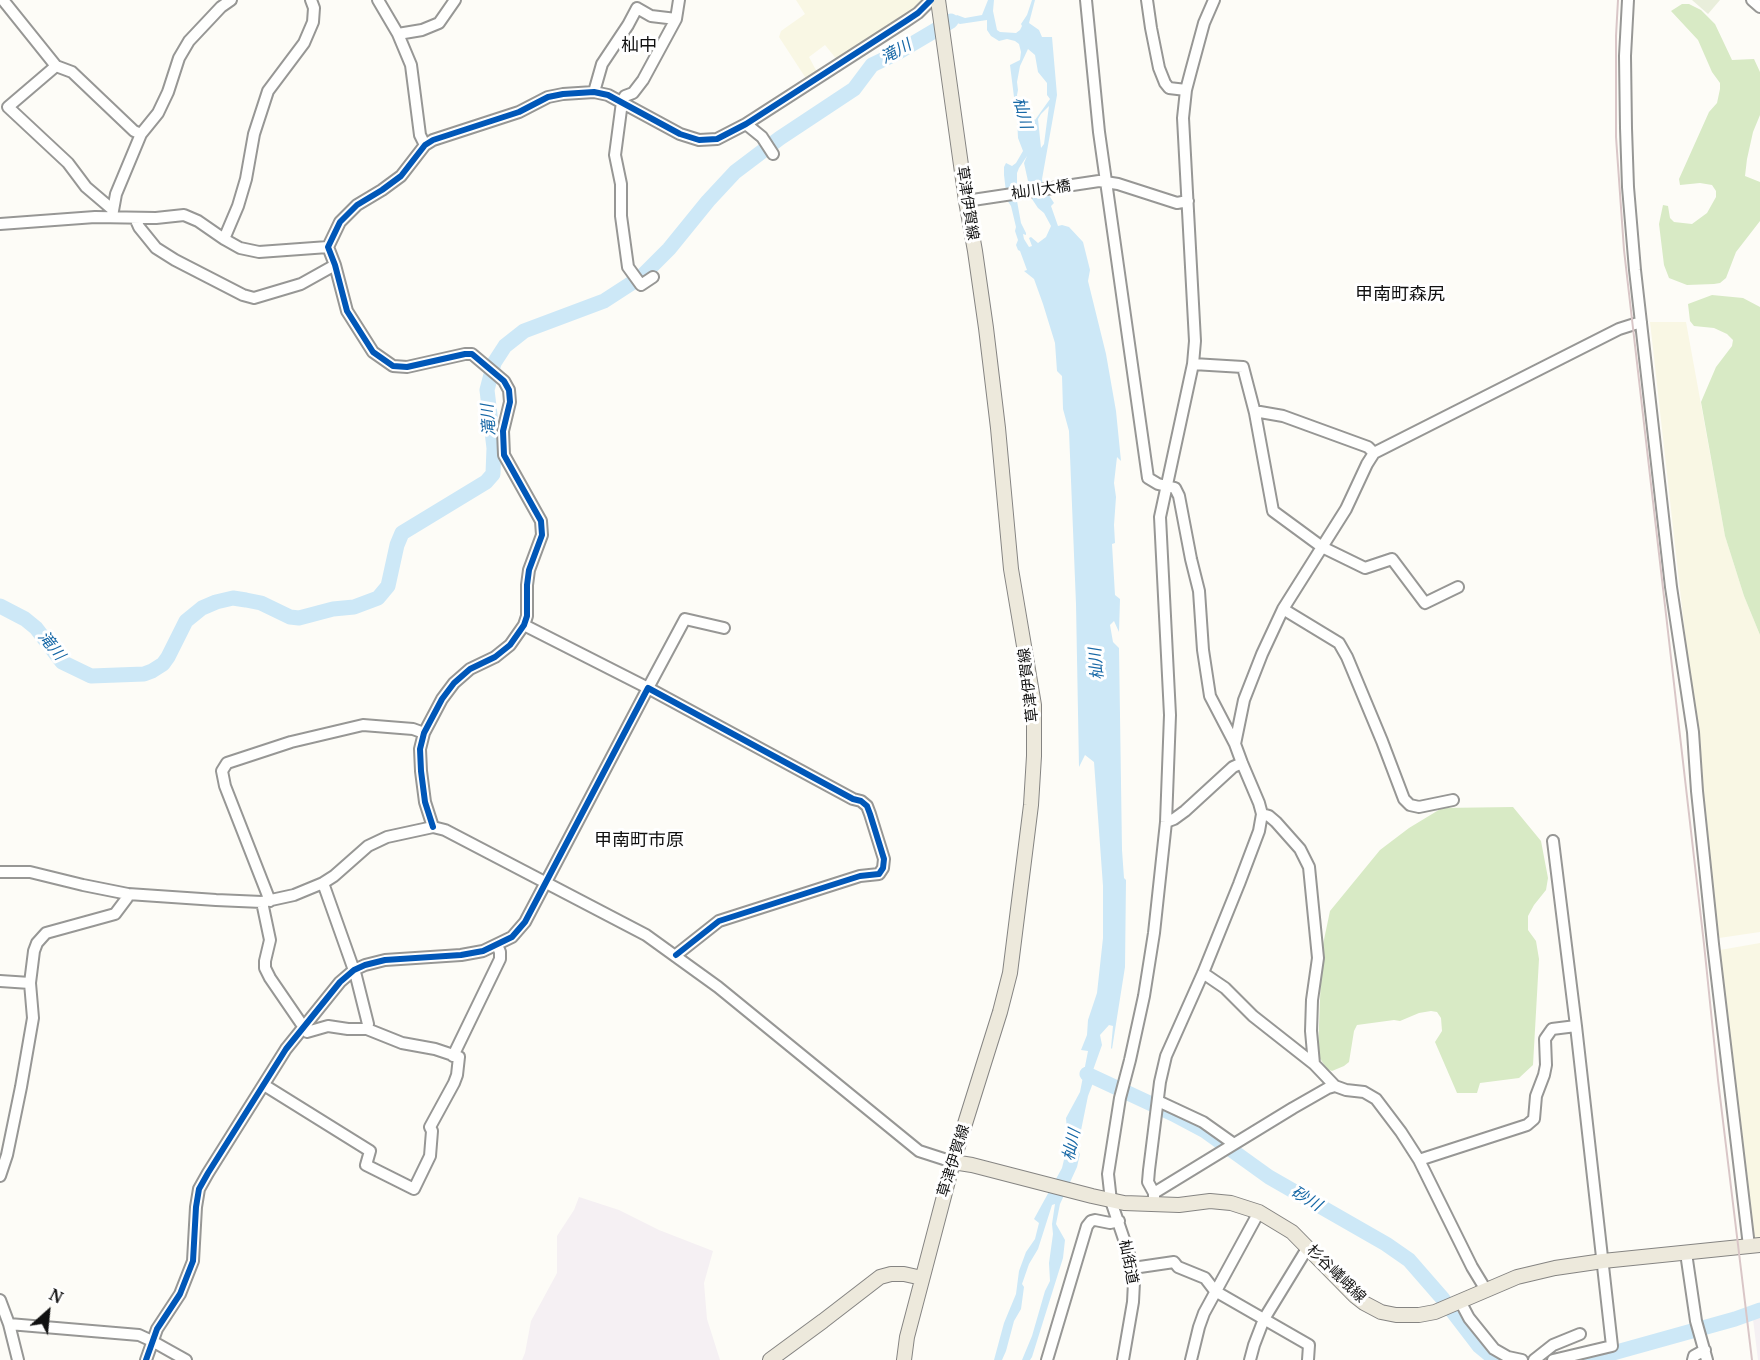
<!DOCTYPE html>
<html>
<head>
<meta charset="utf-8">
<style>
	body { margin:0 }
	#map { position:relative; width:1760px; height:1360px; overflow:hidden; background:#fdfcf7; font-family:"Noto Serif",serif }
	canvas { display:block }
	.north { position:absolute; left:18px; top:1282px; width:60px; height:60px; -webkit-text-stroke:4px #fff; paint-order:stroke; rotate:27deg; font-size:16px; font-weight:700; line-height:24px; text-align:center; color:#111 }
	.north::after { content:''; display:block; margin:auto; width:21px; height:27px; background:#111; clip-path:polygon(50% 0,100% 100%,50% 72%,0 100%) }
</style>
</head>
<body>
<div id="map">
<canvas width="1760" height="1360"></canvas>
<div class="north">N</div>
</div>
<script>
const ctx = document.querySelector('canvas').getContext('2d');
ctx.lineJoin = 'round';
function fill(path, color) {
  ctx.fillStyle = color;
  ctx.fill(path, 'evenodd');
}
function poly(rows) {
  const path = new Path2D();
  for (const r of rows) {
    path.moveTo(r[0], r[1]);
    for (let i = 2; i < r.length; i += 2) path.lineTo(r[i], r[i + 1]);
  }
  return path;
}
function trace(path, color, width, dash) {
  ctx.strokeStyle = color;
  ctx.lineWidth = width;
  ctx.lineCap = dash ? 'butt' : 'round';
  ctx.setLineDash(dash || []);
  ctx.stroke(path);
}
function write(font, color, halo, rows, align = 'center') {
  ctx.font = font + ' "Noto Serif","Noto Sans JP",serif';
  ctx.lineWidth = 6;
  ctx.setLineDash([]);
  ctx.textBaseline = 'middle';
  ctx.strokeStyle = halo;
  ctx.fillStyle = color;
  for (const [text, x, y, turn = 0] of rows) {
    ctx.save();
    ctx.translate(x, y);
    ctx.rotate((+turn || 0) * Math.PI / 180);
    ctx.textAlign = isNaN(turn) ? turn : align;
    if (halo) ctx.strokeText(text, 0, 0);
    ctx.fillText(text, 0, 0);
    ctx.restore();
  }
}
fill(poly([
	[579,1197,619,1210,659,1230,713,1251,704,1283,707,1319,720,1360,522,1360,525,1353,531,1321,557,1273,557,1236,574,1210],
	[1760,1317,1760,1360,1758,1360,1753,1319]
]), '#f5f0f3');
fill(poly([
	[796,0,924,0,913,13,838,61,825,45,809,57,818,74,807,80,779,37,781,31,805,14],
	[1650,322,1686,322,1725,536,1744,596,1760,635,1760,932,1719,938],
	[1760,943,1760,1238,1752,1239,1720,950]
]), '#f9f7e4');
fill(poly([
	[1682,4,1689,4,1701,10,1715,24,1732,60,1754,59,1760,72,1760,115,1753,132,1747,159,1745,176,1760,182,1760,221,1736,252,1726,278,1720,283,1714,284,1687,285,1669,278,1664,265,1659,224,1663,205,1668,206,1670,218,1674,222,1692,224,1707,213,1716,197,1716,191,1712,185,1700,183,1680,185,1679,179,1709,112,1717,103,1720,89,1720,83,1712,72,1698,40,1671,11],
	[1712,295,1743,298,1760,307,1760,635,1744,596,1725,536,1701,402,1716,367,1732,346,1733,340,1727,334,1714,328,1694,326,1690,321,1688,304],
	[1513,807,1541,841,1548,878,1546,890,1534,905,1528,916,1528,930,1536,941,1539,959,1533,1065,1519,1078,1480,1083,1477,1093,1457,1093,1435,1042,1442,1031,1441,1018,1437,1012,1431,1011,1419,1013,1400,1021,1394,1020,1357,1025,1354,1031,1349,1062,1344,1066,1332,1071,1327,1069,1319,1057,1318,1051,1322,949,1330,911,1380,850,1409,828,1442,808]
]), '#d8eac5');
fill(poly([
	[1692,0,1720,0,1708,14]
]), '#e9eedb');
fill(poly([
	[988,0,994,0,993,11,997,30,1000,32,1016,33,1020,30,1022,26,1021,24,1027,15,1032,0,1035,0,1029,23,1039,30,1042,37,1052,37,1057,95,1042,179,1043,186,1054,203,1051,206,1058,226,1062,225,1069,227,1083,242,1090,270,1088,281,1106,354,1116,411,1121,461,1117,457,1114,483,1116,497,1114,525,1115,543,1112,544,1115,595,1120,599,1119,632,1114,621,1110,625,1113,642,1119,648,1122,850,1124,878,1126,880,1125,967,1112,1049,1111,1048,1113,1026,1109,1025,1100,1035,1102,1045,1092,1073,1096,1075,1088,1096,1077,1150,1080,1154,1077,1167,1060,1204,1056,1224,1065,1240,1063,1258,1032,1357,1030,1360,1022,1360,1032,1336,1045,1291,1050,1281,1049,1263,1053,1234,1052,1224,1055,1204,1052,1205,1038,1249,1029,1264,1022,1284,1024,1287,1021,1309,1014,1321,1006,1351,1002,1360,994,1360,1004,1323,1016,1294,1019,1271,1026,1252,1035,1239,1039,1223,1034,1219,1062,1168,1068,1143,1066,1118,1080,1092,1088,1051,1081,1050,1087,1035,1088,1020,1097,993,1103,938,1103,886,1094,762,1085,755,1079,767,1076,604,1069,431,1063,409,1062,376,1057,371,1055,343,1043,304,1034,279,1024,271,1027,270,1020,251,1018,250,1016,245,1018,240,1015,231,1016,227,1011,206,1007,200,1004,175,1004,167,1006,163,1012,166,1016,163,1023,151,1018,138,1017,117,1015,113,1018,106,1014,97,1010,65,1020,60,1021,52,1019,44,1015,41,1007,39,999,41,991,36,987,30,987,20,960,24,954,22,934,34,937,27,957,15,965,18,982,15],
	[1028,49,1035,55,1038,72,1047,83,1047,95,1050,99,1035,120,1033,119,1029,120,1026,106,1023,102,1021,104,1018,102,1017,95,1018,90,1017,82,1020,66],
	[1049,106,1044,144,1041,148,1038,119,1041,114],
	[1027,156,1024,163,1032,199,1038,208,1044,213,1051,226,1046,237,1038,243,1031,237,1029,238,1032,246,1029,247,1024,239,1023,234,1026,235,1026,233,1021,223,1017,201,1017,173,1019,168]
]), '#cde8f7');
trace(poly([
	[0,606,25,619,36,628,62,662,91,676,144,674,152,671,163,664,168,657,186,621,202,608,216,602,233,598,246,600,261,603,290,617,299,618,333,609,354,607,378,598,388,586,397,545,402,533,486,482,493,474,494,448,487,390,494,363,505,346,524,331,604,301,641,277,669,249,708,201,735,172,780,138,854,89,872,65,897,53,951,21],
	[1087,1074,1173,1114,1205,1131,1269,1177,1386,1244,1409,1260,1443,1299,1479,1346,1496,1360],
	[1588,1360,1735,1319,1760,1310]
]), '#cde8f7', 15);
const minor = poly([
	[3,0,56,66,72,72,134,131,141,134],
	[378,0,398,34,411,65,420,135,425,145],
	[1086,0,1099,132,1148,478,1158,484,1175,488,1179,496,1191,559,1199,591,1203,650,1210,696,1235,744,1242,763,1259,803,1262,814,1259,831,1239,884,1203,973,1166,1056,1160,1082,1149,1170,1148,1182,1154,1193,1154,1205],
	[1147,0,1151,28,1159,68,1165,83,1169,88,1186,90],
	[1628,0,1625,56,1626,128,1628,187,1635,270,1671,587,1693,732,1697,791,1713,944,1749,1246],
	[1752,0,1760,7],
	[398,34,422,30,439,23,455,0],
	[56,66,8,107,68,163,86,187,113,210],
	[594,92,602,64,628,25,637,8,651,16,676,19],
	[746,124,762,137,773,154],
	[966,201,1099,181,1118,184,1177,203,1188,201],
	[112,216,116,194,141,134,158,113,168,92,179,58,189,41,221,7,231,0],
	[135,218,139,227,156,248,175,260,243,295,254,298,301,284,335,265],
	[0,224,95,217,156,218,184,215,198,221,224,239,240,248,259,252,328,247],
	[224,239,238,206,246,179,254,134,268,91,304,43,313,22,314,8,311,0],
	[653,277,641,285,628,267,621,216,621,184,615,155,622,102,625,96,633,93,643,80,676,19,679,0],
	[1193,364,1243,367,1255,413,1273,511,1322,547,1365,568,1392,559,1425,603,1458,587],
	[1255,413,1260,412,1283,416,1368,447,1374,453],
	[1283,609,1339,643,1347,657,1382,741,1404,799,1410,805,1419,807,1453,800],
	[524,625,648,688,685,619,724,628],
	[1235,744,1244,700,1262,654,1283,609,1346,509,1367,464,1374,453,1619,329,1641,322],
	[1262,814,1269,816,1276,822,1300,849,1309,867,1318,958,1312,1000,1311,1031,1314,1064],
	[1166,822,1174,819,1185,811,1233,767,1242,763],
	[433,827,425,802,421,771,420,749,424,733,442,699,454,683,470,669,495,657,510,645,524,625,527,616,527,585,529,570,542,535,541,521,504,455,503,431,510,402,509,390,504,381,472,354,465,354,407,367,393,366,373,352,347,311,335,265,328,247,340,222,357,205,382,190,401,176,425,145,433,140,519,112,548,97,563,94,594,92,608,95,680,134,699,140,717,139,746,124,906,21,918,13,931,0],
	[0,872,30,872,83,885,128,894,216,900,262,902,294,895,323,883,334,876,368,846,387,837,433,827,445,830,646,935,718,987,919,1151,953,1162],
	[323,883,356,976,368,1024,367,1029],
	[270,901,225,786,222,771,227,763,291,742,363,725,413,729,424,733],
	[262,902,270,940,265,961,265,968,270,978,307,1032,328,1026,348,1029,367,1029,402,1043,435,1049,459,1057,457,1075,454,1083,430,1127,432,1131,430,1156,414,1189,366,1165,370,1151,264,1085],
	[1203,973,1225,988,1253,1016,1314,1064,1335,1086,1346,1090,1364,1092,1376,1099,1401,1132,1419,1160,1472,1267,1486,1290],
	[0,981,30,983],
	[453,1056,500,959,500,952,497,945],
	[1158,1101,1203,1122,1234,1144],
	[1419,1160,1527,1125,1534,1119,1536,1096,1544,1075,1546,1065,1545,1039,1552,1029,1576,1026],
	[0,1176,7,1155,21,1087,33,1018,30,983,34,951,37,943,46,933,115,914,127,898,128,894],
	[1154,1193,1293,1108,1328,1088,1335,1086],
	[1686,1253,1696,1321,1707,1360],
	[1133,1268,1174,1262,1178,1267,1205,1278,1215,1291,1309,1345,1308,1360],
	[0,1300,9,1324,18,1360],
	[1460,1301,1469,1318,1494,1349,1508,1357,1522,1360],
	[9,1324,139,1335,152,1341,186,1360],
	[146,1360,157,1329,180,1294,193,1261,196,1207,199,1189,208,1173,286,1049,340,982,354,970,365,965,385,960,461,955,483,951,512,937,525,922,648,688,853,799,861,801,867,806,870,814,884,859,883,868,879,874,860,876,719,921,676,955],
	[1047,1360,1087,1226,1091,1221,1095,1220,1110,1223,1119,1221],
	[1123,1360,1133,1302,1134,1282,1130,1257,1111,1201,1108,1174,1120,1098,1130,1060,1144,996,1154,933,1166,822,1170,715,1160,517,1193,364,1195,341,1183,118,1186,90,1191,71,1204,23,1214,0],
	[1191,1360,1199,1327,1204,1313,1259,1212],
	[1250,1360,1254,1345,1264,1319,1308,1247],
	[1534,1360,1553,1345,1580,1334],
	[1553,1360,1612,1346,1576,1026,1553,841],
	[1693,1360,1694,1356,1705,1350]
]);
const major = poly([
	[953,1162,972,1165,1092,1196,1124,1203,1179,1205,1210,1201,1231,1203,1259,1212,1292,1232,1355,1296,1364,1303,1381,1312,1396,1315,1419,1315,1435,1312,1517,1277,1555,1268,1603,1261,1760,1245],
	[770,1360,823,1321,880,1277,891,1274,904,1274,922,1278],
	[904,1360,907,1337,953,1162,1000,1012,1010,973,1031,805,1034,756,1034,705,1011,569,998,428,986,328,975,251,966,201,938,0]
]);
trace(minor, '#979795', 14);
trace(major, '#858482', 16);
trace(minor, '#fffffe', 10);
trace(major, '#ede9dc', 14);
trace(poly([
	[1618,0,1616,36,1616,137,1624,250,1704,944,1718,1080,1752,1360]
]), '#d9c6c7', 2);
trace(poly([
	[433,827,425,802,421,771,420,749,424,733,442,699,454,683,470,669,495,657,510,645,524,625,527,616,527,585,529,570,542,535,541,521,504,455,503,431,510,402,509,390,504,381,472,354,465,354,407,367,393,366,373,352,347,311,335,265,328,247,340,222,357,205,382,190,401,176,425,145,433,140,519,112,548,97,563,94,594,92,608,95,680,134,699,140,717,139,746,124,906,21,918,13,931,0],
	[146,1360,157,1329,180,1294,193,1261,196,1207,199,1189,208,1173,286,1049,340,982,354,970,365,965,385,960,461,955,483,951,512,937,525,922,648,688,853,799,861,801,867,806,870,814,884,859,883,868,879,874,860,876,719,921,676,955]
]), '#0057b8', 6);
write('15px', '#111', '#fff', [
	["杣川大橋",1041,190,-8],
	["草津伊賀線",967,203,81],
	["草津伊賀線",1029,685,-97],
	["草津伊賀線",954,1161,-73],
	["杣街道",1128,1262,79],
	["杉谷嶬峨線",1336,1274,44]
]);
write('italic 16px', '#1768a6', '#fff', [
	["滝川",896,52,-29],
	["杣川",1022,113,75],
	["滝川",489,420,-94],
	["滝川",51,646,51],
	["杣川",1097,664,-95],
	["杣川",1072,1145,-78],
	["砂川",1306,1199,31]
]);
write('18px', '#111', '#fff', [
	["杣中",639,46],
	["甲南町森尻",1400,295],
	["甲南町市原",639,841]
]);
</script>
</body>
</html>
